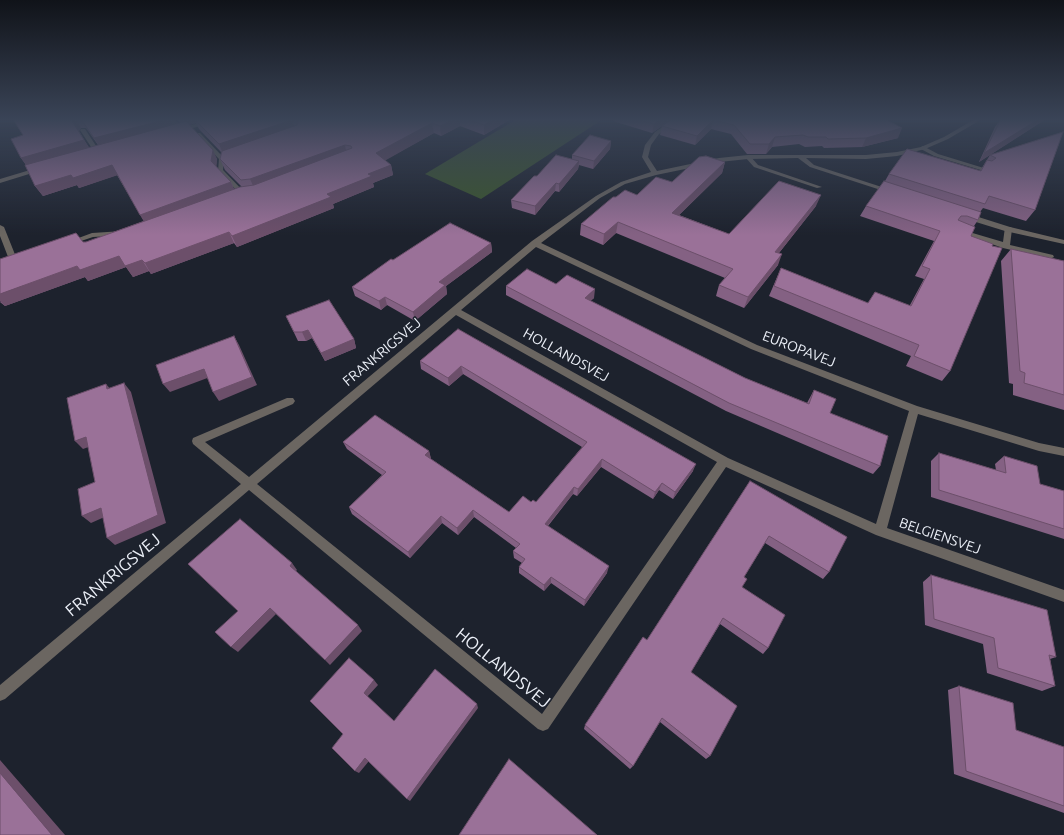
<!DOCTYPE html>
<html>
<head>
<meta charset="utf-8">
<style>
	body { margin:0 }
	canvas { display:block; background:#1d222d }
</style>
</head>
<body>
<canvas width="1064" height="835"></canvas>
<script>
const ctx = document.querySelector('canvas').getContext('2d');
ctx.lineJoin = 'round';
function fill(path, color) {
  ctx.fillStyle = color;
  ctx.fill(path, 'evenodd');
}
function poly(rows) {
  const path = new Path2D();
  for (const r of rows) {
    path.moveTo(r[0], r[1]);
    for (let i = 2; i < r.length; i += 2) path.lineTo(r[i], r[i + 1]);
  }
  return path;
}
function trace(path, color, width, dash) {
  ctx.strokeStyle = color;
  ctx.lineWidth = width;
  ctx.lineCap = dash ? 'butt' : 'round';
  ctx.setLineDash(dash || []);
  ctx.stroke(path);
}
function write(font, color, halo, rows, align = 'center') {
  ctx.font = font + ' Ubuntu,sans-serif';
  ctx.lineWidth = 3;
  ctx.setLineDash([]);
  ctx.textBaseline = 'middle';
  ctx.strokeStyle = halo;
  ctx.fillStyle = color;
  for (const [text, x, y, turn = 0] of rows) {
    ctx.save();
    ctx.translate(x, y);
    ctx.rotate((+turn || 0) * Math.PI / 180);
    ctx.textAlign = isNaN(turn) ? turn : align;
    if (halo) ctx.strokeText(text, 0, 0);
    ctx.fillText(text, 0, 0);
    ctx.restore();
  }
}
fill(poly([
	[517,119,603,119,481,199,425,174]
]), '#3c572b');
fill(poly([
	[923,146,938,154,987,169,984,171,934,156,921,149,921,147,923,146],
	[746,156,750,156,758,165,822,187,817,188,754,167,745,157,746,156],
	[1005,227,1011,227,1012,229,1010,245,1053,255,1054,257,1050,259,1003,248,955,231,959,229,1003,242,1005,227]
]), '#6b6661');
fill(poly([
	[168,119,174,119,183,127,216,119,224,119,179,132,177,131,177,129,168,119],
	[674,119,680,119,659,134,651,145,648,157,657,171,719,158,748,155,866,155,897,152,921,147,944,137,975,119,982,119,948,139,925,149,897,156,866,159,806,158,814,165,894,191,894,193,890,193,810,167,798,158,748,159,719,162,656,175,625,184,600,198,541,243,757,345,917,406,1039,443,1064,448,1064,456,1039,451,918,414,887,528,1064,590,1064,602,876,535,726,467,548,729,543,731,538,729,249,490,5,699,0,701,0,685,241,484,193,444,192,441,193,438,287,398,293,398,295,401,293,404,205,442,249,477,532,241,596,196,621,182,651,172,642,157,645,145,655,132,674,119],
	[536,247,751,349,909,411,876,524,728,458,461,310,536,247],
	[456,315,717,462,542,714,257,484,456,315],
	[81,129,85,129,100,152,99,153,95,153,80,130,81,129],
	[196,133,200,133,224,158,223,170,245,193,245,195,241,195,218,171,219,159,196,135,196,133],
	[40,167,42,168,42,170,0,183,0,179,40,167],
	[963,214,969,214,1010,227,1064,240,1064,244,1005,231,963,218,963,214],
	[0,225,4,227,18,262,17,264,11,264,10,262,0,236,0,225],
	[123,231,126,231,126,235,93,237,69,245,65,243,92,233,123,231]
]), '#6b6661');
fill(poly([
	[13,119,170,119,173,125,180,123,176,119,511,119,484,135,460,126,441,136,434,133,385,160,391,165,393,175,373,183,374,187,333,204,334,208,237,247,234,243,151,274,149,271,133,277,126,267,88,281,85,277,5,306,0,302,83,242,86,242,144,221,117,175,79,188,77,185,43,196,35,186,26,165,21,158,23,135],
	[196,123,199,129,221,152,220,159,225,170,242,187,234,189,231,182,216,167,217,159,189,125],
	[81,128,86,128,98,145,89,148,79,131],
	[614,119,885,119,898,138,862,147,824,148,822,146,805,147,799,144,772,147,766,154,747,154,731,134,711,129,695,145,660,135,662,126,652,133,613,121],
	[1001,119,1046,119,979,162,995,127],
	[1063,132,1035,210,1026,221,983,208,980,212,978,220,974,226,971,236,950,371,942,381,906,366,911,356,769,296,781,268,868,303,910,305,924,279,915,276,934,241,860,216,866,206,885,181,889,174,980,171,990,155],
	[611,141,610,149,593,169,579,165,578,169,559,192,555,191,535,215,512,208,511,200,572,159,572,155],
	[725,162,722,173,679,215,729,234,816,206,779,253,778,265,744,308,716,296,719,285,725,278,616,233,603,245,580,235,581,224,637,195],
	[491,243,492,252,446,286,447,294,415,321,387,305,381,310,355,296,352,287,393,260],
	[1011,249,1064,261,1064,410,1013,395,1013,384,1009,383,1001,261],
	[556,284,594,298,590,301,745,378,807,403,814,390,830,413,880,466,873,474,726,411,506,295,506,286],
	[286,316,354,339,356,348,325,361,312,338,306,341,298,341],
	[458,329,693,471,673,499,659,490,653,499,601,467,577,496,573,494,548,526,607,573,584,606,551,583,544,591,519,573,519,567,522,563,514,558,513,551,516,548,474,517,458,535,442,523,410,558,352,514,349,507,382,475,347,449,343,442,429,451,431,459,509,512,531,502,536,502,582,447,463,374,449,386,421,369,420,361],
	[939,453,996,470,995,464,1004,456,1040,484,1064,491,1064,539,931,497,931,461],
	[750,481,829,572,823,579,765,543,744,577,742,587,768,648,763,654,720,624,691,672,710,756,706,759,660,722,633,766,630,769,584,729,585,725,647,640],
	[931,575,1056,657,1050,659,1055,686,1042,691,987,673,983,644,925,625,923,582],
	[959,686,1016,730,1064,747,1064,813,954,774,948,690]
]), '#846183');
fill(poly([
	[74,119,76,119,81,128,79,131,72,121],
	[167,119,170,119,175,128,100,148,94,138],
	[180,119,194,119,196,123,183,126],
	[454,119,460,119,460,126,441,136,440,126],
	[494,119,511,119,484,135,484,125],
	[661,119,672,119,652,133,654,124],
	[1039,119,1046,119,979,162,984,153],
	[292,120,296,131,223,154,219,144],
	[713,120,711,129,695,145,697,136],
	[432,123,434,133,379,164,376,153],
	[902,128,898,138,862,147,866,138],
	[775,137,772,147,766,154,769,144],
	[84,140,91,150,29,169,21,158],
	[611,141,610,149,593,169,594,161],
	[345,145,347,156,255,190,250,179],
	[213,150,217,159,216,171,211,161],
	[579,161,578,169,559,192,559,184],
	[725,162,722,173,670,224,672,213],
	[112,165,118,175,79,188,77,185,43,196,35,186,71,175],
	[391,165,393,175,373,183,374,187,333,204,334,208,237,247,232,236,327,194,368,174],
	[231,182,235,192,146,225,140,215],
	[556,183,555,191,535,215,535,206],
	[821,195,816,206,771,263,775,252],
	[618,222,616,233,603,245,604,234],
	[229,232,234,243,151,274,145,263],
	[491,243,492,252,446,286,447,294,415,321,413,312,439,282],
	[782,254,778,265,744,308,748,297],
	[119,256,142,260,149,271,133,277,126,267,88,281,85,277,5,306,0,301,0,294,77,266],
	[595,289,594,298,584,307,585,298],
	[385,297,387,305,381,310,379,301],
	[308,330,312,338,306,341,302,332],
	[234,336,239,345,257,385,219,401,213,392],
	[354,339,356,348,325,361,321,353],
	[461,366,463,374,449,386,448,378],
	[204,369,210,377,170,392,163,384],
	[124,383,131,392,166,523,115,545,107,538],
	[106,384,113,392,107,389],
	[86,437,94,445,83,449,75,441],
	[429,451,431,459,427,463,425,455],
	[602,459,601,467,577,496,578,489],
	[696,464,693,471,673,499,675,492],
	[662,483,659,490,653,499,655,492],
	[574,487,573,494,544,530,545,524],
	[101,508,109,515,91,523,82,516],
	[473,510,474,517,458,535,457,528],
	[441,516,442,523,410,558,408,552],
	[292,563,297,570,295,572,290,566],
	[609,566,607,573,584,606,585,600],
	[551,577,551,583,544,591,544,585],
	[270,608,276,614,238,652,231,647],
	[358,625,362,631,330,665,325,660],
	[374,680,378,685,367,697,364,693],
	[477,704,478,708,410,801,407,799],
	[365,758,369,761,359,773,355,771],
	[0,760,65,835,52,835,0,773]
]), '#6c4f6a');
const building = poly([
	[13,119,74,119,72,121,84,140,21,158,11,139,23,135,13,119],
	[81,119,168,119,94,138,81,119],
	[194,119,454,119,440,126,432,123,376,153,391,165,368,174,372,176,327,194,331,197,232,236,229,232,145,263,142,260,125,266,119,256,80,270,77,266,0,294,0,259,76,233,83,242,86,242,240,187,254,185,352,148,351,146,345,145,250,179,241,180,220,159,222,151,297,125,298,121,292,120,219,144,194,119],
	[467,119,494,119,484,125,467,119],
	[636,119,661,119,654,124,636,119],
	[672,119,885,119,902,128,866,138,828,139,826,137,808,137,803,135,775,137,769,144,750,144,734,125,713,120,697,136,662,126,672,119],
	[1001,119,1039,119,984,153,1001,119],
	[186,121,213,150,211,161,231,182,140,215,112,165,73,178,71,175,35,186,25,165,186,121],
	[1063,132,1035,210,989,196,985,204,889,174,907,149,981,171,987,160,992,161,996,158,990,155,1063,132],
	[590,135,611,141,594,161,572,155,590,135],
	[556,155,579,161,559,184,556,183,535,206,511,200,534,176,537,176,556,155],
	[706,156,725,162,672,213,729,234,779,181,821,195,775,252,782,254,748,297,719,285,733,269,618,222,604,234,581,224,613,197,616,197,625,190,637,195,656,177,672,182,699,157,706,156],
	[884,181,981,212,978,220,967,216,961,216,958,220,975,227,971,236,993,244,992,246,1002,248,950,371,914,356,919,345,774,286,781,268,868,303,875,292,911,306,930,269,922,266,940,231,866,206,884,181],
	[450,223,491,243,439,282,445,285,413,312,385,297,379,301,352,287,391,259,393,260,450,223],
	[1011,249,1064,261,1064,395,1024,383,1025,373,1020,371,1011,249],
	[527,269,556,284,567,275,595,289,585,298,745,378,809,404,814,390,836,399,830,413,888,436,880,466,729,403,506,286,527,269],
	[329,300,354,339,321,353,308,330,302,332,294,332,286,316,329,300],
	[458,329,696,464,675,492,662,483,655,492,602,459,578,489,574,487,545,524,609,566,585,600,551,577,544,585,519,567,525,559,513,551,520,544,473,510,457,528,441,516,408,552,349,507,386,472,343,442,375,415,429,451,425,455,509,512,523,496,531,502,533,500,536,502,587,442,461,366,448,378,420,361,458,329],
	[234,336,252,377,213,392,204,369,163,384,156,365,234,336],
	[124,383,158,515,107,538,101,508,82,516,78,489,95,482,86,437,75,441,67,398,106,384,107,389,124,383],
	[939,453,1006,473,1004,456,1037,466,1040,484,1064,491,1064,529,939,490,939,453],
	[750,481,847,537,829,572,769,536,744,577,747,579,742,587,785,615,768,648,723,618,691,672,737,706,710,756,662,718,633,766,585,725,643,637,647,640,750,481],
	[240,519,292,563,290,566,358,625,325,660,270,608,231,647,215,632,238,611,188,564,240,519],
	[931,575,1047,610,1056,657,1049,655,1055,686,998,668,994,638,934,619,931,575],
	[349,658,374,680,364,693,394,721,435,669,477,704,407,799,365,758,355,771,332,748,343,734,310,701,349,658],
	[959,686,1013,703,1016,730,1064,747,1064,806,966,771,959,686],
	[509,759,597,835,459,835,509,759],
	[0,773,52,835,0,835,0,773]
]);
fill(building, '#9a7198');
trace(building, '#6c4f6a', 1);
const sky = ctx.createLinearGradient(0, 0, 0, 235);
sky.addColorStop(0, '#101319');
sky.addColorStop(0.51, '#3a4457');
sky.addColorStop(1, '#3a445700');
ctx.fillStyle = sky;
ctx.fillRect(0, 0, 1064, 235);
write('14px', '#ebeff7', '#1d222d', [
	["EUROPAVEJ",799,349,21],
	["FRANKRIGSVEJ",382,352,-40],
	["HOLLANDSVEJ",566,355,29],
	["BELGIENSVEJ",940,536,19]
]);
write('17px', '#ebeff7', '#1d222d', [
	["FRANKRIGSVEJ",113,575,-40],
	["HOLLANDSVEJ",503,668,39]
]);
</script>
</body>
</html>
